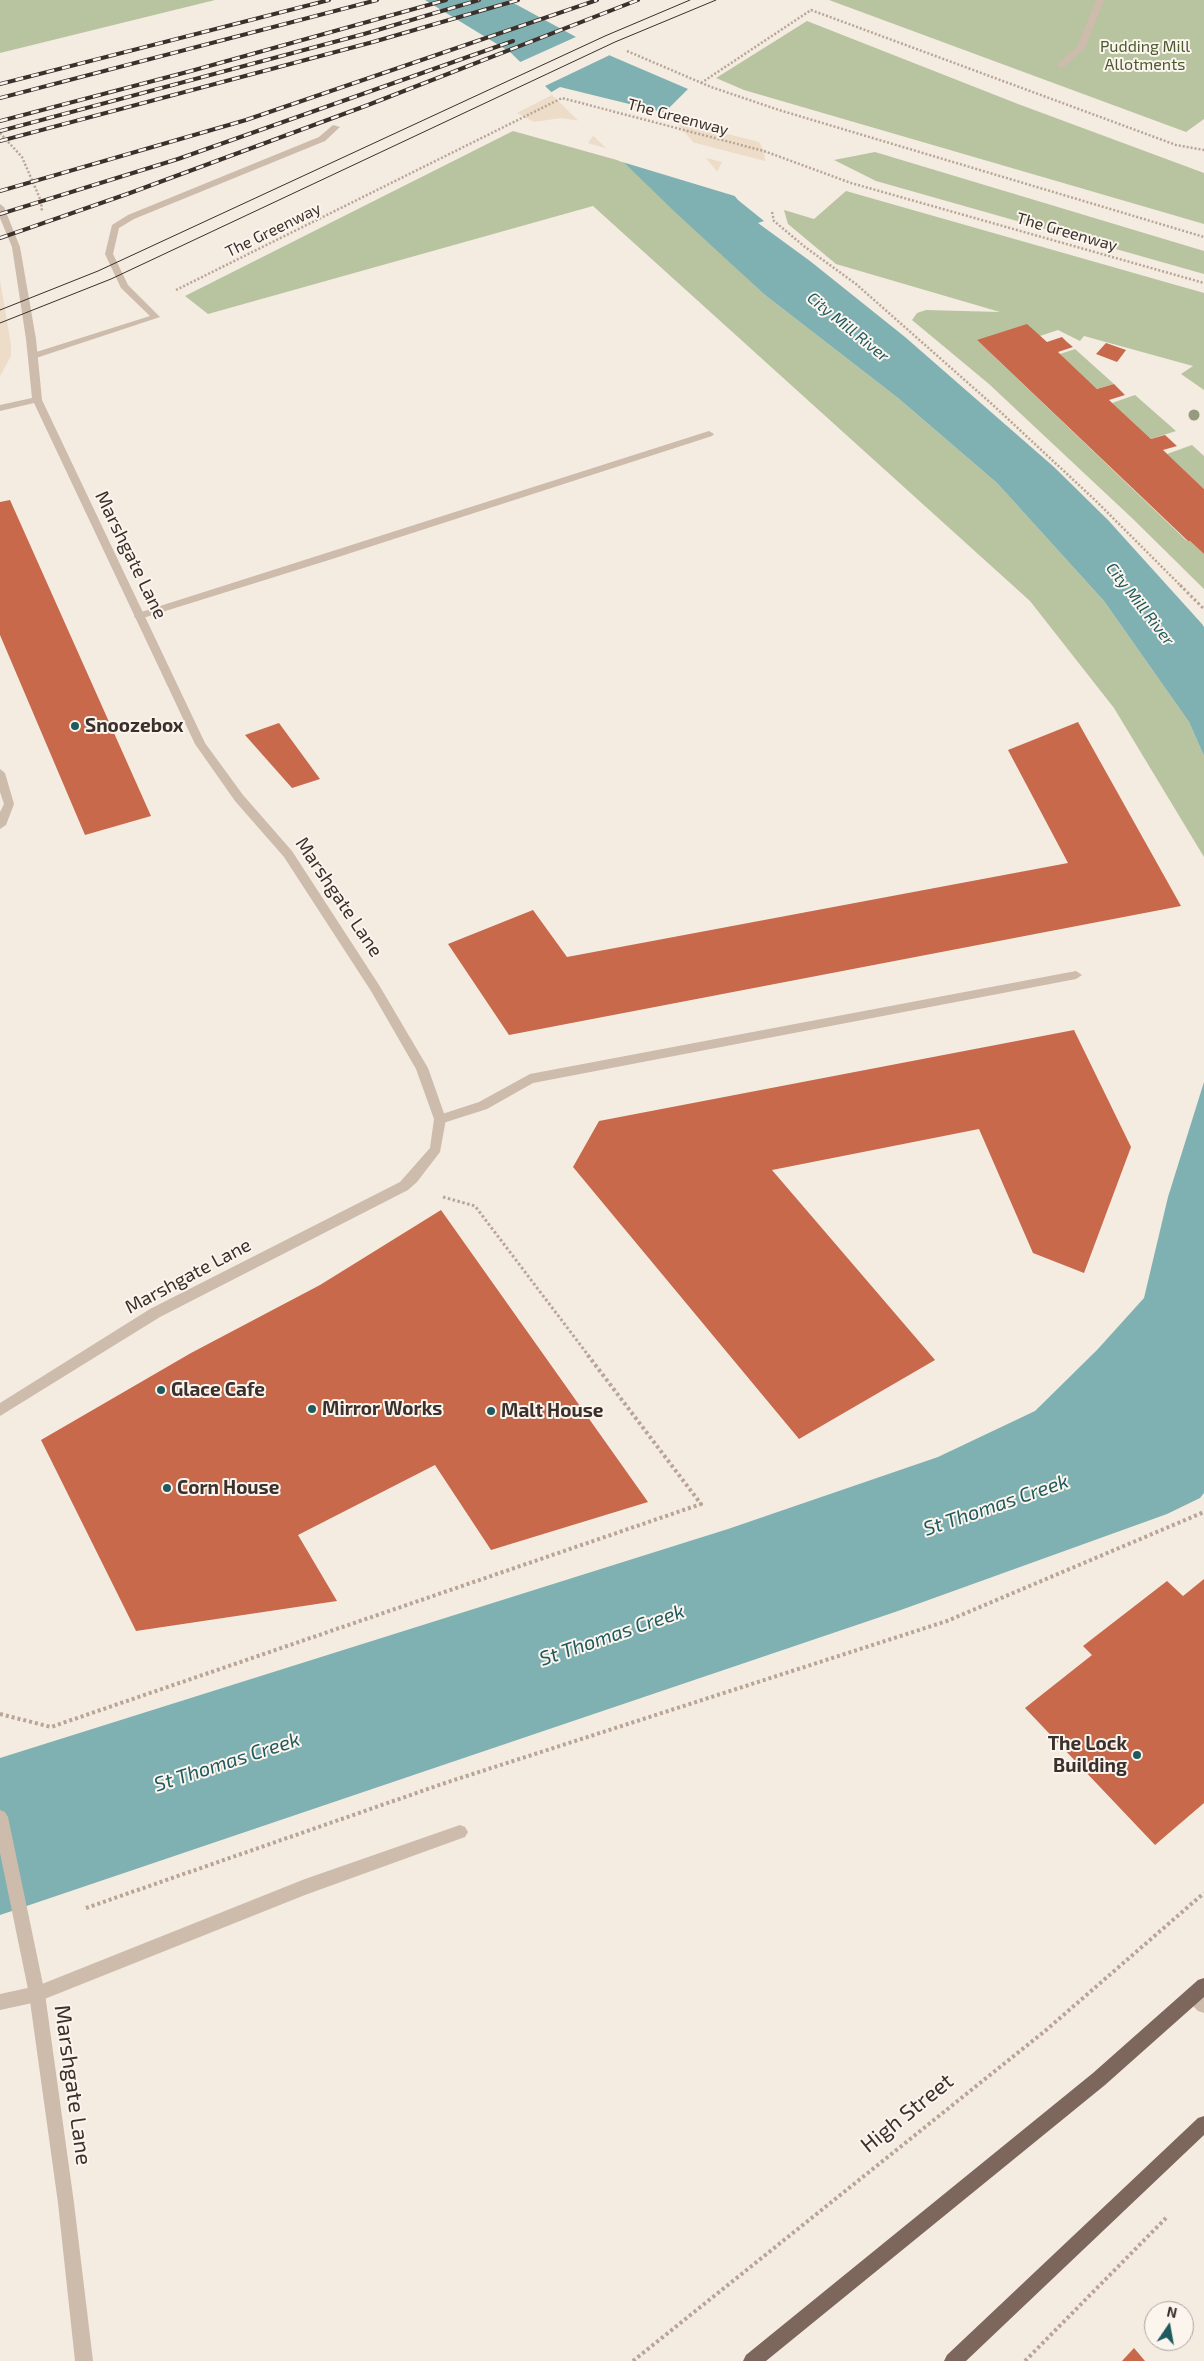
<!DOCTYPE html>
<html>
<head>
<meta charset="utf-8">
<style>
	body { margin:0 }
	#map { position:relative; width:1204px; height:2361px; overflow:hidden; background:#f4ebe1; font-family:"Exo 2",sans-serif }
	canvas { display:block }
	.north { position:absolute; left:1144px; top:2301px; width:50px; height:50px; box-sizing:border-box; background:#fbf5ee; border:1px solid #aea6a0; border-radius:50%; rotate:12deg; font-size:14px; font-weight:700; line-height:20px; text-align:center; color:#3b302b }
	.north::after { content:''; display:block; margin:auto; width:18px; height:22px; background:#1f5a5e; clip-path:polygon(50% 0,100% 100%,50% 72%,0 100%) }
</style>
</head>
<body>
<div id="map">
<canvas width="1204" height="2361"></canvas>
<div class="north">N</div>
</div>
<script>
const ctx = document.querySelector('canvas').getContext('2d');
ctx.lineJoin = 'round';
function fill(path, color) {
  ctx.fillStyle = color;
  ctx.fill(path, 'evenodd');
}
function poly(rows) {
  const path = new Path2D();
  for (const r of rows) {
    path.moveTo(r[0], r[1]);
    for (let i = 2; i < r.length; i += 2) path.lineTo(r[i], r[i + 1]);
  }
  return path;
}
function trace(path, color, width, dash) {
  ctx.strokeStyle = color;
  ctx.lineWidth = width;
  ctx.lineCap = dash ? 'butt' : 'round';
  ctx.setLineDash(dash || []);
  ctx.stroke(path);
}
function write(font, color, halo, rows, align = 'center') {
  ctx.font = font + ' "Exo 2",sans-serif';
  ctx.lineWidth = 4;
  ctx.setLineDash([]);
  ctx.textBaseline = 'middle';
  ctx.strokeStyle = halo;
  ctx.fillStyle = color;
  for (const [text, x, y, turn = 0] of rows) {
    ctx.save();
    ctx.translate(x, y);
    ctx.rotate((+turn || 0) * Math.PI / 180);
    ctx.textAlign = isNaN(turn) ? turn : align;
    if (halo) ctx.strokeText(text, 0, 0);
    ctx.fillText(text, 0, 0);
    ctx.restore();
  }
}
fill(poly([
	[0,0,215,0,0,53],
	[829,0,1204,0,1204,119,1186,132],
	[807,21,1018,104,1204,173,1204,224,744,90,716,78],
	[513,131,624,162,765,295,898,398,997,483,1104,601,1189,722,1204,756,1204,857,1114,708,1030,601,593,206,208,314,185,296],
	[875,152,1204,251,1204,274,876,181,834,160],
	[846,191,1204,293,1204,390,1181,374,1193,366,1084,336,1080,341,1058,330,1040,336,977,340,1187,541,1190,541,1204,554,1204,589,1133,519,989,384,912,320,917,313,926,310,1000,312,836,264,788,224,784,210,814,219],
	[1075,349,1114,384,1097,389,1060,354],
	[1135,395,1176,431,1151,439,1112,403],
	[1192,445,1204,456,1204,489,1167,454]
]), '#b8c4a0');
fill(poly([
	[560,91,759,142,764,151,765,161,665,135,659,146,722,162,713,180,588,143,602,124,561,118,534,122,517,113],
	[0,280,11,345,11,356,0,376]
]), '#ecdcc8');
fill(poly([
	[425,0,508,0,611,56,688,89,665,112,738,200,764,221,758,223,810,261,905,337,1054,467,1108,520,1202,624,1204,627,1204,756,1189,722,1104,601,997,483,898,398,765,295,675,212,510,52],
	[1204,1082,1204,1493,1200,1498,1167,1514,898,1611,0,1915,0,1758,728,1529,938,1457,1035,1411,1097,1350,1144,1298,1168,1197]
]), '#7fb0b2');
fill(poly([
	[578,36,612,54,543,87,518,63],
	[560,87,670,114,738,197,619,161,550,93]
]), '#f4ebe1');
fill(poly([
	[1027,324,1047,342,1062,337,1067,342,1073,347,1058,352,1097,389,1114,384,1125,395,1109,400,1151,439,1165,435,1177,446,1163,450,1204,489,1204,554,1190,541,1188,541,977,340],
	[1106,343,1126,350,1117,362,1096,354],
	[10,500,151,816,85,835,0,635,0,502],
	[1078,722,1181,906,509,1035,448,944,533,910,567,957,1068,863,1008,750],
	[279,723,320,779,292,788,245,735],
	[1074,1030,1131,1147,1084,1273,1033,1253,979,1129,772,1170,935,1360,799,1439,573,1167,599,1121],
	[441,1210,648,1502,491,1550,435,1465,298,1535,337,1601,136,1631,41,1440,191,1353,320,1285],
	[1204,1579,1204,1803,1155,1845,1025,1708,1092,1655,1083,1646,1167,1581,1183,1596],
	[1134,2348,1145,2361,1122,2361]
]), '#c8694b');
trace(poly([
	[627,51,711,87,779,110,1204,237],
	[701,83,811,10,1176,145,1204,150],
	[0,133,22,157,41,201,42,212],
	[772,212,774,221,805,247,856,284,993,405,1095,500,1182,587],
	[176,290,562,98,764,151,851,183,1204,283]
]), '#b9a596', 2.5, [2, 2]);
trace(poly([
	[1180,585,1204,609],
	[443,1197,475,1206,588,1355]
]), '#b9a596', 3, [2.5, 2.5]);
trace(poly([
	[0,1714,51,1727,701,1504,587,1354],
	[86,1908,448,1782,947,1621,1204,1512],
	[633,2361,1045,2031,1204,1893],
	[1025,2361,1166,2218]
]), '#b9a596', 4, [3, 3]);
fill(poly([
	[1096,0,1104,0,1085,48,1064,67,1058,67,1058,63,1077,47,1096,0],
	[333,125,340,127,325,141,134,219,119,228,113,254,128,285,160,317,36,358,30,358,30,354,150,316,121,288,105,254,112,225,128,215,319,137,333,125],
	[709,431,714,434,712,436,329,560,143,618,135,618,134,616,135,614,709,431],
	[0,769,5,773,14,804,6,825,0,829,0,812,4,804,0,792,0,769],
	[1076,971,1082,975,1076,979,533,1083,487,1109,440,1124,436,1122,434,1119,436,1116,479,1102,530,1074,1076,971],
	[460,1825,465,1827,468,1832,465,1837,305,1895,37,2002,0,2010,0,1994,37,1986,305,1879,460,1825]
]), '#cdbbac');
fill(poly([
	[0,204,4,207,20,247,36,339,42,400,205,743,243,795,292,851,379,985,428,1068,446,1119,440,1152,417,1182,408,1190,160,1317,0,1416,0,1403,150,1309,400,1182,430,1148,434,1119,416,1069,371,991,284,857,235,801,195,744,34,403,0,411,0,405,32,398,26,339,12,247,0,218,0,204],
	[0,1810,5,1812,8,1817,45,1994,74,2203,93,2361,75,2361,58,2203,29,1994,0,1853,0,1810],
	[1195,1988,1204,1994,1204,2013,1198,2011,1189,2002,1187,1996,1189,1990,1195,1988]
]), '#cdbbac');
fill(poly([
	[1204,1978,1204,1997,1105,2085,766,2361,743,2361,746,2355,1093,2073,1198,1980,1204,1978],
	[1204,2116,1204,2135,966,2361,944,2361,947,2355,1198,2118,1204,2116]
]), '#7d675c');
trace(poly([
	[0,310,98,271,605,36,690,0],
	[0,323,111,279,615,42,716,0]
]), '#3b302b', 1);
const rail = poly([
	[0,84,329,0],
	[0,98,377,0],
	[0,121,191,71,446,0],
	[0,131,364,34,479,0],
	[0,141,373,42,518,0],
	[0,191,246,120,597,0],
	[0,214,178,159,513,41],
	[0,238,130,193,368,105,638,0]
]);
trace(rail, '#3b302b', 4);
trace(rail, '#fbf5ee', 2.5, [8]);
ctx.fillStyle = '#969b7f';
for (const [x, y] of [
	[1194,415]
]) {
  ctx.beginPath();
  ctx.arc(x, y, 5.5, 0, 2 * Math.PI);
  ctx.fill();
}
for (const [x, y, r, color] of [
	[75,726,5,"#1f5a5e"],
	[161,1390,5,"#1f5a5e"],
	[312,1409,5,"#1f5a5e"],
	[491,1411,5,"#1f5a5e"],
	[167,1488,5,"#1f5a5e"],
	[1137,1755,5,"#1f5a5e"]
]) {
  const dot = new Path2D();
  dot.arc(x, y, r, 0, 2 * Math.PI);
  ctx.fillStyle = color;
  ctx.fill(dot);
  trace(dot, '#fbf5ee', 2);
}
write('16px', '#4a5a2e', '#fbf5ee', [
	["Pudding Mill",1145,47],
	["Allotments",1145,65]
]);
write('16px', '#3b302b', '#fbf5ee', [
	["The Greenway",678,117,15],
	["The Greenway",273,230,-26],
	["The Greenway",1067,232,16]
]);
write('italic 16px', '#1f5a5e', '#fbf5ee', [
	["City Mill River",848,327,39],
	["City Mill River",1140,604,52]
]);
write('19px', '#3b302b', '#fbf5ee', [
	["Marshgate Lane",131,555,64],
	["Marshgate Lane",339,897,56],
	["Marshgate Lane",188,1276,-28]
]);
write('bold 19px', '#3b302b', '#fbf5ee', [
	["Snoozebox",85,726],
	["Glace Cafe",171,1390],
	["Mirror Works",322,1409],
	["Malt House",501,1411],
	["Corn House",177,1488],
	["The Lock",1127,1744,"right"],
	["Building",1127,1766,"right"]
], 'left');
write('italic 20px', '#1f5a5e', '#fbf5ee', [
	["St Thomas Creek",996,1505,-19],
	["St Thomas Creek",612,1635,-19],
	["St Thomas Creek",227,1762,-18]
]);
write('22px', '#3b302b', '#fbf5ee', [
	["Marshgate Lane",73,2085,82],
	["High Street",907,2113,-39]
]);
</script>
</body>
</html>
